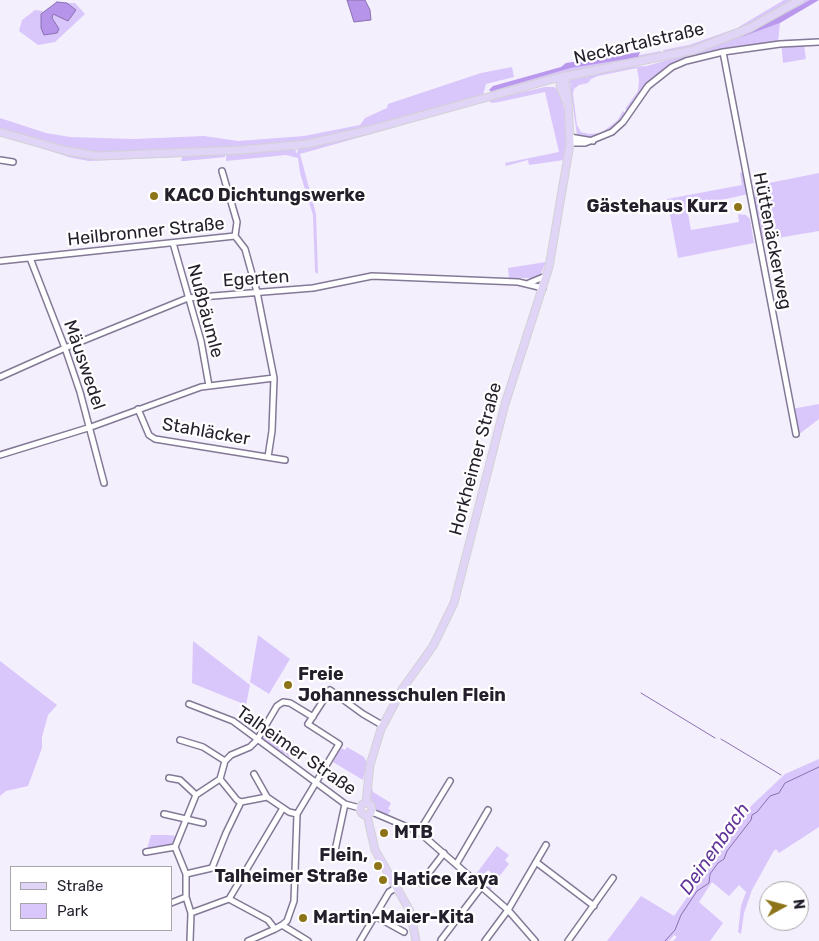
<!DOCTYPE html>
<html>
<head>
<meta charset="utf-8">
<style>
	body { margin:0 }
	#map { position:relative; width:819px; height:941px; overflow:hidden; background:#f4effc; font-family:Rubik,sans-serif }
	canvas { display:block }
	.legend { position:absolute; left:10px; top:866px; width:162px; height:65px; box-sizing:border-box; background:#fff; border:1px solid #a7a5aa; margin:0; padding:6px 9px; list-style:none; font-size:15px; color:#241f2b }
	.legend li { display:flex; align-items:center; gap:10px; height:25px }
	.legend b { width:25px; border:1px solid #a7a5aa }
	.north { position:absolute; left:759px; top:881px; width:50px; height:50px; box-sizing:border-box; background:#fff; border:1px solid #a7a5aa; border-radius:50%; rotate:83deg; font-size:14px; font-weight:700; line-height:20px; text-align:center; color:#241f2b }
	.north::after { content:''; display:block; margin:auto; width:18px; height:22px; background:#8e7418; clip-path:polygon(50% 0,100% 100%,50% 72%,0 100%) }
</style>
</head>
<body>
<div id="map">
<canvas width="819" height="941"></canvas>
<ul class="legend">
<li><b style="height:6px;background:#e1d5f7"></b>Straße</li>
<li><b style="height:14px;background:#d9c6fb"></b>Park</li>
</ul>
<div class="north">N</div>
</div>
<script>
const ctx = document.querySelector('canvas').getContext('2d');
ctx.lineJoin = 'round';
function fill(path, color) {
  ctx.fillStyle = color;
  ctx.fill(path, 'evenodd');
}
function poly(rows) {
  const path = new Path2D();
  for (const r of rows) {
    if (r.length === 3) {
      path.moveTo(r[0] + r[2], r[1]);
      path.arc(r[0], r[1], r[2], 0, 2 * Math.PI);
      continue;
    }
    path.moveTo(r[0], r[1]);
    for (let i = 2; i < r.length; i += 2) path.lineTo(r[i], r[i + 1]);
  }
  return path;
}
function trace(path, color, width, dash) {
  ctx.strokeStyle = color;
  ctx.lineWidth = width;
  ctx.lineCap = dash ? 'butt' : 'round';
  ctx.setLineDash(dash || []);
  ctx.stroke(path);
}
function write(font, color, halo, rows, align = 'center') {
  ctx.font = font + ' Rubik,sans-serif';
  ctx.lineWidth = 4.5;
  ctx.setLineDash([]);
  ctx.textBaseline = 'middle';
  ctx.strokeStyle = halo;
  ctx.fillStyle = color;
  for (const [text, x, y, turn = 0] of rows) {
    ctx.save();
    ctx.translate(x, y);
    ctx.rotate((+turn || 0) * Math.PI / 180);
    ctx.textAlign = isNaN(turn) ? turn : align;
    if (halo) ctx.strokeText(text, 0, 0);
    ctx.fillText(text, 0, 0);
    ctx.restore();
  }
}
fill(poly([
	[784,0,796,0,748,26,696,46,664,54,663,50,689,45,737,28],
	[805,0,810,0,739,38,780,23,778,42,708,52,685,59,654,77,628,111,625,109,638,91,639,80,637,68,598,76,591,79,588,83,579,85,574,89,573,94,577,125,581,132,589,134,601,133,617,121,623,111,626,114,608,133,593,138,577,135,570,86,571,84,568,83,570,80,629,67,647,66,712,47,762,25],
	[67,3,75,3,85,14,55,42,38,45,19,31,22,20,35,10,43,11,41,14,54,23,51,18,53,14,62,18,76,11],
	[819,38,819,46,804,45,806,59,783,63,781,40],
	[661,51,661,55,568,72,493,93,492,91,571,68],
	[512,67,514,77,486,84,483,95,380,125,287,145,103,154,100,151,100,154,83,153,0,130,0,118,46,133,70,137,134,139,204,136,238,141,304,136,360,125,365,118,387,108,388,104,481,73],
	[545,87,554,87,561,93,567,126,566,159,550,253,539,278,509,278,508,268,546,262,564,160,529,165,528,160,506,166,505,163,559,152,545,92,499,102,492,103,488,100],
	[396,125,396,127,300,154,316,214,318,274,315,272,313,215,300,173,298,158,286,155,226,161,226,154,295,149,297,154,298,148,352,138],
	[0,135,71,156,92,159,225,154,225,157,185,161,181,161,182,157,89,161,72,158],
	[744,172,748,194,687,208,691,230,739,222,738,214,746,215,750,219,754,243,678,258,667,199,742,185,740,173],
	[819,173,819,231,760,241,751,200,755,199,754,186],
	[819,404,819,419,798,435,792,409],
	[258,635,290,659,269,694,250,682],
	[193,641,250,685,246,705,192,683],
	[0,661,57,705,48,715,42,737,42,748,28,786,6,791,0,796],
	[264,731,294,749,289,757,285,753,283,755,260,738],
	[347,747,364,757,367,763,363,780,333,762,341,748,345,750],
	[819,759,819,827,779,853,776,849,773,852,752,890,744,913,741,934,738,932,741,906,746,892,739,885,729,896,712,882,699,902,723,923,710,941,673,941,677,937,674,935,669,941,607,941,641,896,674,916,751,806,785,774],
	[371,781,373,792,391,803,388,809,391,810,387,816,375,811,371,802],
	[151,835,167,835,177,836,173,846,151,850,147,849],
	[497,846,509,855,505,860,509,864,498,878,488,870,484,874,492,881,491,883,493,886,490,890,487,888,488,885,476,874]
]), '#d9c6fb');
fill(poly([
	[810,0,819,0,780,23,739,38],
	[640,52,638,57,571,68,492,91,493,93,489,90,493,86,561,67,566,63]
]), '#b998ed');
const water = poly([
	[347,0,365,0,370,10,371,20,354,22,347,0],
	[57,2,67,3,76,10,68,21,53,14,52,18,59,29,57,33,44,35,41,28,41,14,57,2]
]);
fill(water, '#b594e9');
trace(water, '#8a71b0', 1);
trace(poly([
	[641,693,715,738],
	[721,739,781,775],
	[665,941,675,930,681,915,697,891,709,883,710,874,718,863,724,859,727,851,751,820,752,815,757,812,770,796,779,793,785,783,819,767]
]), '#8a71b0', 1);
const minor = poly([
	[723,52,796,434],
	[570,137,575,143,585,143,612,132,623,122,648,86,672,67,686,61,723,52,780,44,819,42],
	[570,137,593,141],
	[0,160,13,162],
	[222,171,237,222,235,236],
	[173,243,201,341,209,386],
	[30,258,65,348,80,392,104,483],
	[0,261,235,236,245,249,257,292,274,378,272,431,268,457],
	[529,283,546,276],
	[0,377,65,348,188,298,313,288,372,276,518,282,543,288],
	[138,409,149,435,155,439,285,460],
	[0,455,91,427,201,387,274,378],
	[189,704,233,721,345,804,360,808],
	[180,740,203,747,225,761],
	[254,774,267,797,289,812,297,814],
	[169,778,180,780,196,795],
	[220,779,237,800,241,802,267,797],
	[372,812,419,832,508,910,535,941],
	[164,814,203,823],
	[419,832,450,781],
	[146,852,175,847],
	[334,855,345,804],
	[536,862,594,906],
	[457,863,488,810],
	[186,874,212,868,226,833,241,802],
	[421,883,444,853],
	[229,899,283,808],
	[171,903,186,897],
	[191,913,229,899,268,920,275,929,282,925,308,941],
	[375,916,404,932],
	[282,925,287,921,294,901,297,814,339,744,308,724,330,690,363,714,382,725],
	[441,940,482,886],
	[190,941,191,913,186,897,186,874,175,847,196,795,220,779,225,761,231,755,250,747,257,740,277,706,283,702,290,703,313,717],
	[248,941,275,929],
	[360,941,389,892,397,887],
	[485,941,508,910,546,845],
	[568,941,613,878]
]);
const major = poly([
	[564,77,560,86,566,101],
	[0,132,67,151,98,156,242,150,307,144,369,130,553,79,694,50,750,28,800,0],
	[366,802,370,765,381,729,403,688,433,646,454,603,505,404,549,267,570,144,568,99,564,76],
	[366,809,6],
	[367,815,375,850,410,911,416,941]
]);
trace(minor, '#837996', 8);
trace(major, '#d3d2d5', 9);
trace(minor, '#fff', 5);
trace(major, '#e1d5f7', 7);
for (const [x, y, r, color] of [
	[154,196,5,"#8e7418"],
	[738,207,5,"#8e7418"],
	[288,685,5,"#8e7418"],
	[384,833,5,"#8e7418"],
	[378,866,5,"#8e7418"],
	[383,880,5,"#8e7418"],
	[303,918,5,"#8e7418"]
]) {
  const dot = new Path2D();
  dot.arc(x, y, r, 0, 2 * Math.PI);
  ctx.fillStyle = color;
  ctx.fill(dot);
  trace(dot, '#fff', 2);
}
write('18px', '#241f2b', '#fff', [
	["Neckartalstraße",639,44,-13],
	["Heilbronner Straße",146,232,-6],
	["Hüttenäckerweg",772,241,79],
	["Egerten",256,279,-4],
	["Nußbäumle",205,311,75],
	["Mäuswedel",84,365,71],
	["Stahläcker",206,432,10],
	["Horkheimer Straße",476,459,-75],
	["Talheimer Straße",296,751,35]
]);
write('bold 18px', '#241f2b', '#fff', [
	["KACO Dichtungswerke",164,196],
	["Gästehaus Kurz",728,207,"right"],
	["Freie",298,675],
	["Johannesschulen Flein",298,696],
	["MTB",394,833],
	["Flein,",368,856,"right"],
	["Talheimer Straße",368,877,"right"],
	["Hatice Kaya",393,880],
	["Martin-Maier-Kita",313,918]
], 'left');
write('italic 19px', '#623699', '#fff', [
	["Deinenbach",715,849,-55]
]);
</script>
</body>
</html>
